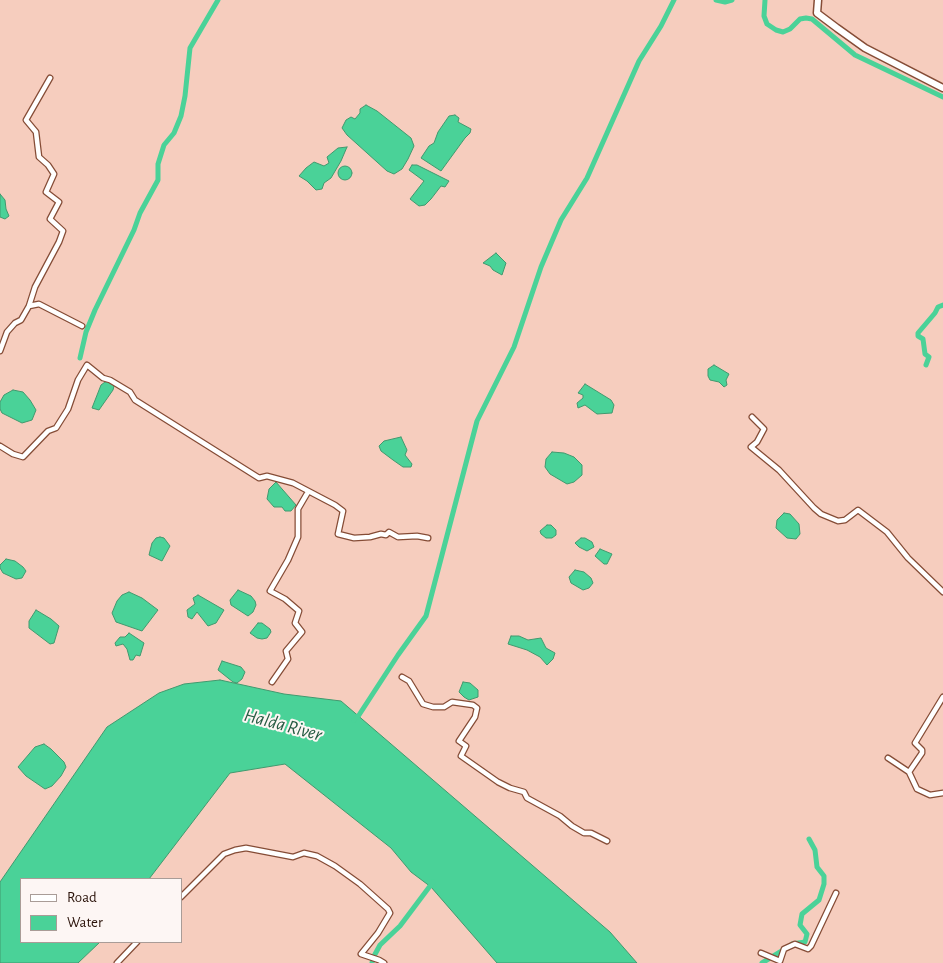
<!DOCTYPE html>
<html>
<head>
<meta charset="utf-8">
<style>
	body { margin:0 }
	#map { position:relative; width:943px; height:963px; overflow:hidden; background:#f6cdbe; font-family:"Alegreya Sans",sans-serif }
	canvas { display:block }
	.legend { position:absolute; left:20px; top:878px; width:162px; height:65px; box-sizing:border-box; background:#fdf6f4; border:1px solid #a99c97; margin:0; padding:6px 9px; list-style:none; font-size:15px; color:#2c140b }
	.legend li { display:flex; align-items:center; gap:10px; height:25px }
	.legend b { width:25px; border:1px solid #a99c97 }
</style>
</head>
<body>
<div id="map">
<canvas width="943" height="963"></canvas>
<ul class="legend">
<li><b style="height:6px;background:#fff"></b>Road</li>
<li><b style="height:14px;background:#4ad298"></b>Water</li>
</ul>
</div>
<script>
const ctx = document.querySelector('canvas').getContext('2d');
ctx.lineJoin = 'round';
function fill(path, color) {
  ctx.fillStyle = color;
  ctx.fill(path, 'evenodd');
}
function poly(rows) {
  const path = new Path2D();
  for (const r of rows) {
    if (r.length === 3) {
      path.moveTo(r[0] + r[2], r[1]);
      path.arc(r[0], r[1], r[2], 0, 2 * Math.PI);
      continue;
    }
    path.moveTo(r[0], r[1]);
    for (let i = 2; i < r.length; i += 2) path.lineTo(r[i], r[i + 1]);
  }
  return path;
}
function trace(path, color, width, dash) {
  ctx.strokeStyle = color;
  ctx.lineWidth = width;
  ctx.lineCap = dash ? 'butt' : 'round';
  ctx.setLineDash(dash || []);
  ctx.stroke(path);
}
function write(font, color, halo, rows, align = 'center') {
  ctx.font = font + ' "Alegreya Sans",sans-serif';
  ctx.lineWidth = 4;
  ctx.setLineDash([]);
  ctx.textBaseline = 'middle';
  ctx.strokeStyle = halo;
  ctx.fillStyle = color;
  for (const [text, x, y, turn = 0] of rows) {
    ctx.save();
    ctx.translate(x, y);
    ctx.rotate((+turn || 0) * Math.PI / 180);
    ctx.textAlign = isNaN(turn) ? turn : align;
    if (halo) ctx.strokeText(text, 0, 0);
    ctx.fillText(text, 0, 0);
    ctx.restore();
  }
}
const water = poly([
	[366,105,377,111,411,138,414,146,408,159,402,169,394,174,387,171,347,135,342,128,346,120,351,117,355,119,360,113,360,109,366,105],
	[455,115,459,118,458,122,471,129,470,133,465,138,441,171,421,158,429,146,434,143,438,132,449,116,455,115],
	[347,147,341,161,331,178,324,183,322,189,316,190,307,181,299,176,306,168,314,162,324,166,329,163,327,157,338,148,347,147],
	[412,165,417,165,449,181,445,187,441,186,431,199,425,205,419,206,410,199,424,181,409,170,412,165],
	[345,173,7],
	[0,194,5,200,6,209,9,216,5,219,0,217,0,194],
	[496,253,506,263,502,275,493,270,490,266,483,263,496,253],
	[714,365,729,374,726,380,727,385,724,387,719,382,710,380,708,376,708,369,714,365],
	[110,381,114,386,113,390,99,410,92,408,101,385,105,382,110,381],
	[585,384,611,400,614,405,612,413,597,414,585,405,578,408,577,403,583,398,583,395,578,393,585,384],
	[13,390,23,392,30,400,36,410,32,420,22,423,2,413,0,409,0,402,4,395,13,390],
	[401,437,407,450,405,455,412,464,411,467,403,467,393,460,381,451,379,446,384,441,401,437],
	[552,452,564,453,574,457,582,465,582,475,574,482,567,484,550,474,545,467,546,459,552,452],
	[276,482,296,505,291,511,285,511,282,507,274,507,267,499,269,489,276,482],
	[784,513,790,514,799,524,800,534,796,539,787,538,776,528,777,520,784,513],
	[547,525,551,525,556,530,556,535,552,538,546,538,541,534,540,531,547,525],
	[160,537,164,538,170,546,162,561,149,555,152,543,156,538,160,537],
	[581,538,585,538,592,542,594,547,587,551,579,547,575,543,581,538],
	[600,549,612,554,607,564,604,564,595,556,600,549],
	[6,559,15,561,23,567,26,571,22,578,16,579,3,573,0,568,0,565,6,559],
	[575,570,584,572,591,578,593,583,589,588,583,590,571,583,569,577,575,570],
	[238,590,251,596,255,601,256,605,253,612,248,616,231,605,230,600,238,590],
	[129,592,142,598,158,610,142,631,116,622,112,613,117,601,122,595,129,592],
	[198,595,224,610,216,623,208,626,197,612,192,619,188,617,187,610,195,604,193,598,198,595],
	[36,610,51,619,59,626,54,643,50,644,29,628,29,621,36,610],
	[258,623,262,623,270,629,271,632,267,638,262,639,257,638,250,633,258,623],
	[129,633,144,643,140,656,136,655,133,660,130,660,127,649,123,644,116,646,115,643,120,637,125,637,129,633],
	[511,636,519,636,528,640,541,638,546,648,555,653,553,659,547,665,540,657,527,650,508,644,511,636],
	[222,661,241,667,245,672,242,679,237,683,233,682,218,670,222,661],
	[220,680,284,694,341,701,610,932,637,963,497,963,431,887,411,872,391,848,285,764,230,773,149,879,21,879,21,942,100,942,78,963,0,963,0,882,107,727,159,693,184,684,220,680],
	[463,682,470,683,478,690,478,697,469,700,464,697,459,692,463,682],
	[44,744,51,749,64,762,66,767,61,776,52,786,45,789,26,776,18,767,35,747,44,744]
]);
fill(water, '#4ad298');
trace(water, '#41996e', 1);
trace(poly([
	[716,0,725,2,732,0],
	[765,0,764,16,767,24,776,30,783,32,790,29,800,19,806,18,812,19,855,55,943,97],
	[80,358,86,332,95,310,134,230,140,213,158,180,158,164,164,145,174,133,181,116,185,96,190,48,218,0],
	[926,365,929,357,925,354,923,339,918,336,918,333,935,313,938,307,943,305],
	[354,720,359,715,398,655,426,616,477,421,514,347,541,267,561,220,587,178,639,61,661,26,674,0],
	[792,944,805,942,807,934,800,925,802,914,819,900,824,884,824,876,817,867,815,850,809,839],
	[372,963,373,958,380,945,400,926,433,882],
	[762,963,785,949]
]), '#4ad298', 5);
const street = poly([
	[29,306,35,287,59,242,63,231,50,219,59,202,46,192,54,174,48,165,39,157,36,132,26,120,50,78],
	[0,351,7,332,15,323,21,320,29,306,39,304,82,326],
	[752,417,764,429,757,442,751,447,779,470,814,508,821,514,838,521,845,520,858,510,887,532,908,558,943,592],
	[0,446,13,454,23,457,48,431,56,428,68,409,78,380,87,365,103,378,110,380,130,392,135,400,259,478,267,476,293,483,335,505,343,511,338,534,354,538,370,537,381,534,386,535,389,532,398,537,417,536,428,538],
	[402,677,409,681,423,704,433,707,444,707,452,702,473,705,477,708,475,717,459,741,466,746,461,756,498,782,510,788,524,792,527,798,560,816,572,826,584,833,591,833,607,841],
	[272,682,288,659,286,651,302,632,295,623,299,611,285,599,270,591,288,560,298,537,298,509,308,492],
	[943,697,915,743,922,750,922,753,909,772,917,789,930,795,943,793],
	[888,758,909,772],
	[181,897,224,854,235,850,246,848,293,857,304,853,317,856,335,866,360,884,388,909,390,913,378,933,361,954,379,960,384,963],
	[761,953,780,961,784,949,795,944,808,949,811,946,836,893],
	[117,963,137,942]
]);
const secondary = poly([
	[818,0,817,13,837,28,865,48,943,88]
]);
trace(street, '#854c36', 7);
trace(secondary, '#854c36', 9);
trace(street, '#fff', 4.5);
trace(secondary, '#fff', 6);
write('italic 19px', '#265b43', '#fdf6f4', [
	["Halda River",283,725,15]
]);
</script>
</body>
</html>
